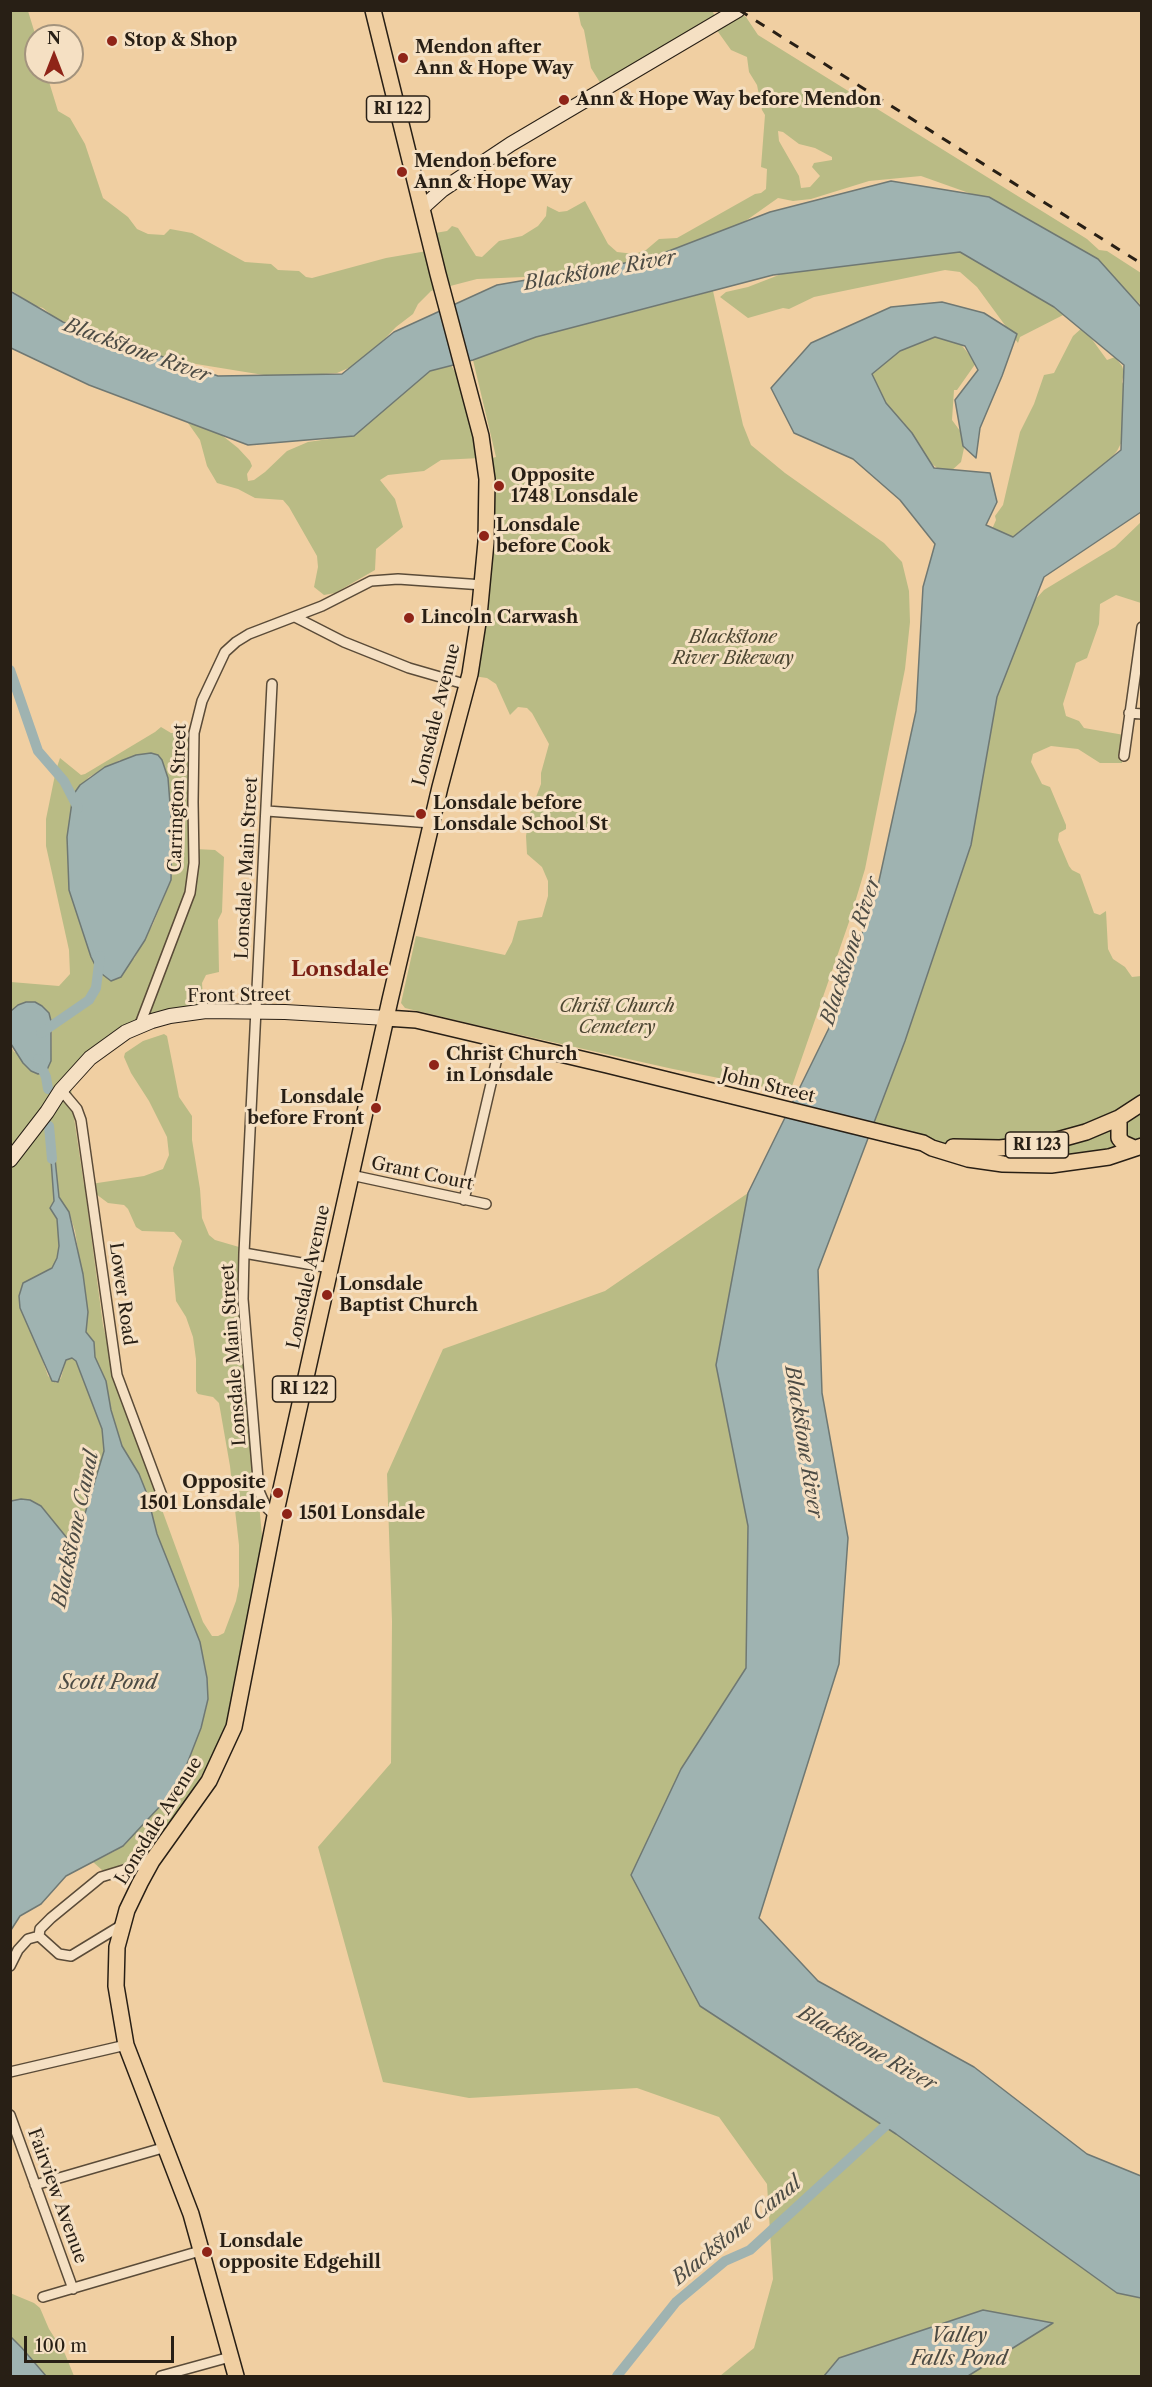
<!DOCTYPE html>
<html>
<head>
<meta charset="utf-8">
<style>
	body { margin:0 }
	#map { position:relative; width:1152px; height:2387px; overflow:hidden; background:#f0cfa2; font-family:"Libre Caslon Text",serif }
	canvas { display:block }
	.frame { position:absolute; inset:0; border:12px solid #281f15; pointer-events:none }
	.north { position:absolute; left:24px; top:24px; width:60px; height:60px; box-sizing:border-box; background:#f5e0c3; border:2px solid #a3937d; border-radius:50%; rotate:0deg; font-size:16px; font-weight:700; line-height:24px; text-align:center; color:#281f15 }
	.north::after { content:''; display:block; margin:auto; width:21px; height:27px; background:#8f2418; clip-path:polygon(50% 0,100% 100%,50% 72%,0 100%) }
	.scale { position:absolute; left:24px; top:2336px; width:150px; height:27px; box-sizing:border-box; border:3px solid #281f15; border-top:0; padding-left:8px; font-size:18px; line-height:21px; white-space:nowrap; color:#281f15; -webkit-text-stroke:4px #f5e0c3; paint-order:stroke }
</style>
</head>
<body>
<div id="map">
<canvas width="1152" height="2387"></canvas>
<div class="frame"></div>
<div class="north">N</div>
<div class="scale">100 m</div>
</div>
<script>
const ctx = document.querySelector('canvas').getContext('2d');
ctx.lineJoin = 'round';
function fill(path, color) {
  ctx.fillStyle = color;
  ctx.fill(path, 'evenodd');
}
function poly(rows) {
  const path = new Path2D();
  for (const r of rows) {
    path.moveTo(r[0], r[1]);
    for (let i = 2; i < r.length; i += 2) path.lineTo(r[i], r[i + 1]);
  }
  return path;
}
function trace(path, color, width, dash) {
  ctx.strokeStyle = color;
  ctx.lineWidth = width;
  ctx.lineCap = dash ? 'butt' : 'round';
  ctx.setLineDash(dash || []);
  ctx.stroke(path);
}
function write(font, color, halo, rows, align = 'center') {
  ctx.font = font + ' "Libre Caslon Text",serif';
  ctx.lineWidth = 6;
  ctx.setLineDash([]);
  ctx.textBaseline = 'middle';
  ctx.strokeStyle = halo;
  ctx.fillStyle = color;
  for (const [text, x, y, turn = 0] of rows) {
    ctx.save();
    ctx.translate(x, y);
    ctx.rotate((+turn || 0) * Math.PI / 180);
    ctx.textAlign = isNaN(turn) ? turn : align;
    if (halo) ctx.strokeText(text, 0, 0);
    ctx.fillText(text, 0, 0);
    ctx.restore();
  }
}
fill(poly([
	[712,10,719,25,741,14,746,17,758,35,1087,239,1099,250,1107,251,1141,273,1141,305,1112,279,983,198,921,176,869,181,811,199,793,201,778,198,713,244,601,272,553,273,524,277,477,279,431,291,418,304,413,314,396,327,374,350,351,367,337,373,276,377,147,356,78,331,70,324,54,317,43,308,33,305,11,290,10,11,28,11,36,37,36,72,46,72,58,111,70,118,85,144,103,198,128,217,137,229,148,234,164,235,170,229,192,233,245,262,271,264,278,270,299,271,306,277,312,278,386,258,427,251,429,234,447,231,452,226,458,228,476,256,482,257,499,241,522,236,538,226,546,216,547,206,559,212,567,211,585,201,608,244,617,252,635,254,646,250,659,239,677,238,755,194,761,193,766,189,767,169,761,167,765,115,762,110,757,85,749,72,747,57,731,50,716,29,604,89,591,68,584,30,581,25,578,11],
	[778,131,783,132,799,144,815,148,832,157,832,160,814,163,812,167,820,176,810,187,801,188,799,176,779,141],
	[952,242,1071,311,1020,337,1018,343,977,287,960,272,945,270,814,297,789,309,783,308,748,318,720,297,726,292,748,287,802,266],
	[713,291,743,425,751,445,785,473,884,543,902,562,909,591,910,622,905,669,865,869,850,919,790,1092,673,1069,476,1025,405,1008,401,1003,416,936,505,955,512,942,518,921,542,917,548,896,548,881,542,867,527,854,526,836,530,813,541,784,541,773,549,744,532,713,527,708,518,707,510,715,496,684,487,678,473,676,485,460,496,457,473,360,536,337],
	[1083,327,1107,360,1115,357,1122,366,1124,372,1122,382,1126,389,1131,424,1117,451,1083,491,1012,541,985,545,996,520,995,516,1003,505,1020,432,1034,404,1044,375,1054,373,1073,336],
	[945,336,959,342,976,363,957,390,954,390,952,420,966,439,961,462,950,472,944,473,928,461,903,422,877,406,869,373,878,362,912,345,917,341],
	[451,365,474,404,480,458,441,460,424,471,388,475,380,480,395,499,403,527,376,549,375,570,335,593,324,595,314,587,318,567,317,556,289,507,283,500,255,498,238,489,217,483,207,466,200,440,176,406,189,409,238,448,250,461,252,466,247,474,248,481,254,480,265,472,287,451,308,442,329,439,430,371],
	[1141,522,1141,603,1116,595,1100,604,1099,624,1087,658,1076,663,1063,704,1066,716,1079,721,1084,728,1124,735,1122,763,1100,763,1078,749,1051,746,1033,754,1031,762,1042,784,1050,787,1066,825,1066,829,1059,833,1058,840,1069,866,1072,870,1080,874,1094,913,1100,915,1106,911,1108,949,1113,959,1125,967,1132,977,1141,976,1141,1144,1029,1163,870,1131,988,673,1032,603,1044,590,1115,547],
	[161,727,171,733,194,734,195,849,215,850,224,857,222,912,218,920,219,972,206,975,202,983,204,1013,163,1020,100,1050,71,1082,72,1104,84,1185,144,1176,163,1169,169,1155,167,1137,149,1101,131,1073,124,1057,125,1053,143,1041,164,1034,167,1036,179,1097,192,1116,192,1140,200,1189,202,1218,209,1235,215,1240,239,1247,239,1293,263,1546,232,1706,223,1737,211,1761,140,1870,130,1874,102,1870,93,1862,115,1851,185,1769,205,1713,208,1699,207,1678,200,1642,157,1534,147,1494,139,1474,122,1446,111,1410,106,1381,95,1357,94,1342,86,1332,88,1312,75,1231,69,1212,59,1197,50,1149,54,1201,50,1208,57,1219,59,1246,57,1258,52,1268,23,1283,41,1356,48,1376,56,1383,61,1378,66,1360,72,1358,76,1361,102,1429,104,1451,80,1530,74,1538,67,1538,41,1506,30,1500,11,1501,10,1044,14,1052,51,1061,52,1031,42,1006,35,1002,26,1002,11,1011,11,982,59,986,70,974,69,950,46,846,46,819,56,770,60,758,81,775,85,774,155,732],
	[120,760,162,760,168,778,170,799,171,880,153,924,134,959,91,957,86,939,67,837,73,795,89,777],
	[85,1189,96,1194,108,1203,124,1205,128,1209,136,1227,142,1231,174,1232,182,1241,173,1268,176,1301,186,1317,193,1337,196,1359,196,1391,198,1394,213,1397,219,1403,230,1466,239,1545,239,1586,236,1601,224,1633,218,1636,212,1636,203,1622,119,1392,103,1325],
	[748,1193,716,1365,748,1526,746,1668,681,1769,700,2006,896,2134,1117,2293,1141,2298,1141,2376,968,2376,1053,2323,983,2310,839,2358,824,2376,720,2376,754,2348,773,2279,767,2184,719,2117,637,2088,469,2098,383,2082,318,1847,391,1763,392,1621,387,1474,443,1349,605,1291],
	[10,2293,34,2303,40,2308,49,2329,65,2354,74,2376,46,2376,23,2348,11,2337]
]), '#b9bb85');
const water = poly([
	[891,181,989,197,1098,259,1141,307,1141,512,1044,577,997,697,971,845,905,1041,818,1270,822,1393,848,1538,839,1664,759,1918,818,1981,974,2067,1087,2154,1141,2176,1141,2298,1117,2293,896,2134,700,2006,631,1875,681,1769,746,1668,748,1526,716,1365,748,1193,829,1028,877,890,916,711,923,587,935,544,900,500,853,459,794,433,771,388,811,343,891,307,942,302,984,313,1017,334,1002,376,980,428,976,458,963,446,955,400,978,370,965,346,935,337,900,351,872,374,886,403,912,433,934,468,990,473,997,502,986,525,1013,537,1121,450,1124,365,1054,307,960,252,773,275,536,337,473,360,430,371,354,436,248,445,89,385,11,348,10,291,63,322,218,376,342,374,394,332,497,285,648,259,770,212,891,181],
	[151,753,158,755,162,760,168,778,172,829,171,880,145,940,121,977,111,981,98,971,91,957,69,890,67,837,73,795,80,785,105,767,136,755,151,753],
	[26,1002,35,1002,42,1006,49,1013,51,1021,51,1061,46,1072,38,1074,31,1071,23,1063,11,1044,11,1011,18,1005,26,1002],
	[50,1146,53,1146,54,1149,59,1197,69,1212,83,1274,88,1312,86,1332,94,1342,95,1357,106,1381,111,1410,122,1446,139,1474,147,1494,157,1534,200,1642,207,1678,208,1699,201,1728,185,1769,174,1790,163,1803,123,1846,66,1876,41,1904,20,1916,11,1930,11,1501,21,1499,30,1500,41,1506,67,1538,74,1538,80,1530,104,1451,102,1429,76,1361,72,1358,66,1360,58,1382,52,1381,20,1308,19,1296,23,1283,52,1268,57,1258,59,1246,57,1219,50,1208,54,1201,50,1146],
	[983,2310,1053,2323,968,2376,824,2376,839,2358,983,2310],
	[11,2337,22,2348,46,2376,11,2376,11,2337]
]);
fill(water, '#9fb3b1');
trace(water, '#6f7873', 1.5);
trace(poly([
	[10,670,38,751,64,781,78,808],
	[41,1033,89,1000,96,988,100,956],
	[38,1059,46,1077,48,1089],
	[49,1126,52,1159],
	[617,2376,676,2302,725,2261,750,2250,894,2118]
]), '#9fb3b1', 10);
const minor = poly([
	[295,617,344,642,409,668,468,685],
	[272,684,244,1253,243,1299,259,1491,266,1507,275,1516],
	[1129,713,1142,714],
	[1124,756,1142,627],
	[267,811,431,823],
	[139,1027,190,893,194,863,193,802,194,733,202,701,225,652,236,642,249,634,322,606,371,581,398,579,483,585],
	[61,1090,77,1109,81,1120,117,1375,164,1501],
	[351,1175,486,1204],
	[464,1200,501,1041],
	[244,1253,330,1268],
	[122,1925,71,1956,59,1954,39,1936,40,1929,51,1918,101,1877,150,1862],
	[10,1966,18,1950,28,1939,39,1936],
	[10,2072,126,2045],
	[10,2115,73,2289],
	[35,2185,166,2147],
	[43,2297,200,2251],
	[161,2376,230,2357]
]);
const secondary = poly([
	[422,208,442,190,511,144,738,10],
	[10,1160,47,1112,61,1090,90,1058,126,1032,152,1021,170,1016,206,1011,285,1012,386,1018]
]);
const primary = poly([
	[386,1018,416,1020,607,1065,923,1143,932,1148,968,1159,1003,1164,1051,1165,1109,1157,1142,1146],
	[1119,1118,1119,1138,1123,1143,1134,1148],
	[953,1147,1000,1148,1050,1142,1086,1132,1119,1118,1142,1103],
	[236,2376,191,2214,126,2045,116,1986,117,1947,127,1910,140,1883,152,1861,209,1781,234,1727,275,1516,390,1000,440,787,470,674,479,616,486,542,487,479,481,436,438,274,373,10]
]);
trace(minor, '#5a4b38', 12);
trace(secondary, '#281f15', 16);
trace(primary, '#281f15', 18);
trace(minor, '#f5e0c3', 9);
trace(secondary, '#f5e0c3', 14);
trace(primary, '#f0cfa2', 15);
trace(poly([
	[739,10,1142,264]
]), '#281f15', 3, [10, 10]);
for (const [x, y, r, color] of [
	[112,41,6,"#8f2418"],
	[403,58,6,"#8f2418"],
	[564,100,6,"#8f2418"],
	[402,172,6,"#8f2418"],
	[499,486,6,"#8f2418"],
	[484,536,6,"#8f2418"],
	[409,618,6,"#8f2418"],
	[421,814,6,"#8f2418"],
	[434,1065,6,"#8f2418"],
	[376,1108,6,"#8f2418"],
	[327,1295,6,"#8f2418"],
	[278,1493,6,"#8f2418"],
	[287,1514,6,"#8f2418"],
	[207,2252,6,"#8f2418"]
]) {
  const dot = new Path2D();
  dot.arc(x, y, r, 0, 2 * Math.PI);
  ctx.fillStyle = color;
  ctx.fill(dot);
  trace(dot, '#f5e0c3', 2);
}
for (const [x, y, w] of [
	[398,109,63],
	[1037,1145,63],
	[304,1389,63]
]) {
  const box = new Path2D();
  box.roundRect(x - w / 2, y - 13, w, 26, 4.5);
  ctx.fillStyle = '#f5e0c3';
  ctx.fill(box);
  trace(box, '#281f15', 1.5);
}
write('bold 16px', '#281f15', null, [
	["RI 122",398,109],
	["RI 123",1037,1145],
	["RI 122",304,1389]
]);
write('bold 18px', '#281f15', '#f5e0c3', [
	["Stop & Shop",124,41],
	["Mendon after",415,48],
	["Ann & Hope Way",415,69],
	["Ann & Hope Way before Mendon",576,100],
	["Mendon before",414,162],
	["Ann & Hope Way",414,183],
	["Opposite",511,476],
	["1748 Lonsdale",511,497],
	["Lonsdale",496,526],
	["before Cook",496,547],
	["Lincoln Carwash",421,618],
	["Lonsdale before",433,804],
	["Lonsdale School St",433,825],
	["Christ Church",446,1055],
	["in Lonsdale",446,1076],
	["Lonsdale",364,1098,"right"],
	["before Front",364,1119,"right"],
	["Lonsdale",339,1285],
	["Baptist Church",339,1306],
	["Opposite",266,1483,"right"],
	["1501 Lonsdale",266,1504,"right"],
	["1501 Lonsdale",299,1514],
	["Lonsdale",219,2242],
	["opposite Edgehill",219,2263]
], 'left');
write('italic 18px', '#4c4631', '#f5e0c3', [
	["Blackstone",733,638],
	["River Bikeway",733,659],
	["Christ Church",617,1007],
	["Cemetery",617,1028]
]);
write('18px', '#281f15', '#f5e0c3', [
	["Lonsdale Avenue",437,715,-76],
	["Carrington Street",178,798,-88],
	["Lonsdale Main Street",247,868,-87],
	["Front Street",239,996,-1],
	["John Street",768,1086,14],
	["Grant Court",422,1174,12],
	["Lonsdale Avenue",309,1277,-78],
	["Lower Road",122,1294,82],
	["Lonsdale Main Street",234,1355,-94],
	["Lonsdale Avenue",159,1821,-58],
	["Fairview Avenue",57,2196,70]
]);
write('italic 20px', '#4c4b44', '#f5e0c3', [
	["Blackstone River",600,271,-10],
	["Blackstone River",137,351,20],
	["Blackstone River",851,951,-72],
	["Blackstone River",803,1442,81],
	["Blackstone Canal",76,1529,-78],
	["Scott Pond",108,1683],
	["Blackstone River",867,2049,29],
	["Blackstone Canal",737,2231,-39],
	["Valley",959,2336],
	["Falls Pond",959,2359]
]);
write('bold 21px', '#7a1f14', '#f5e0c3', [
	["Lonsdale",340,970]
]);
</script>
</body>
</html>
